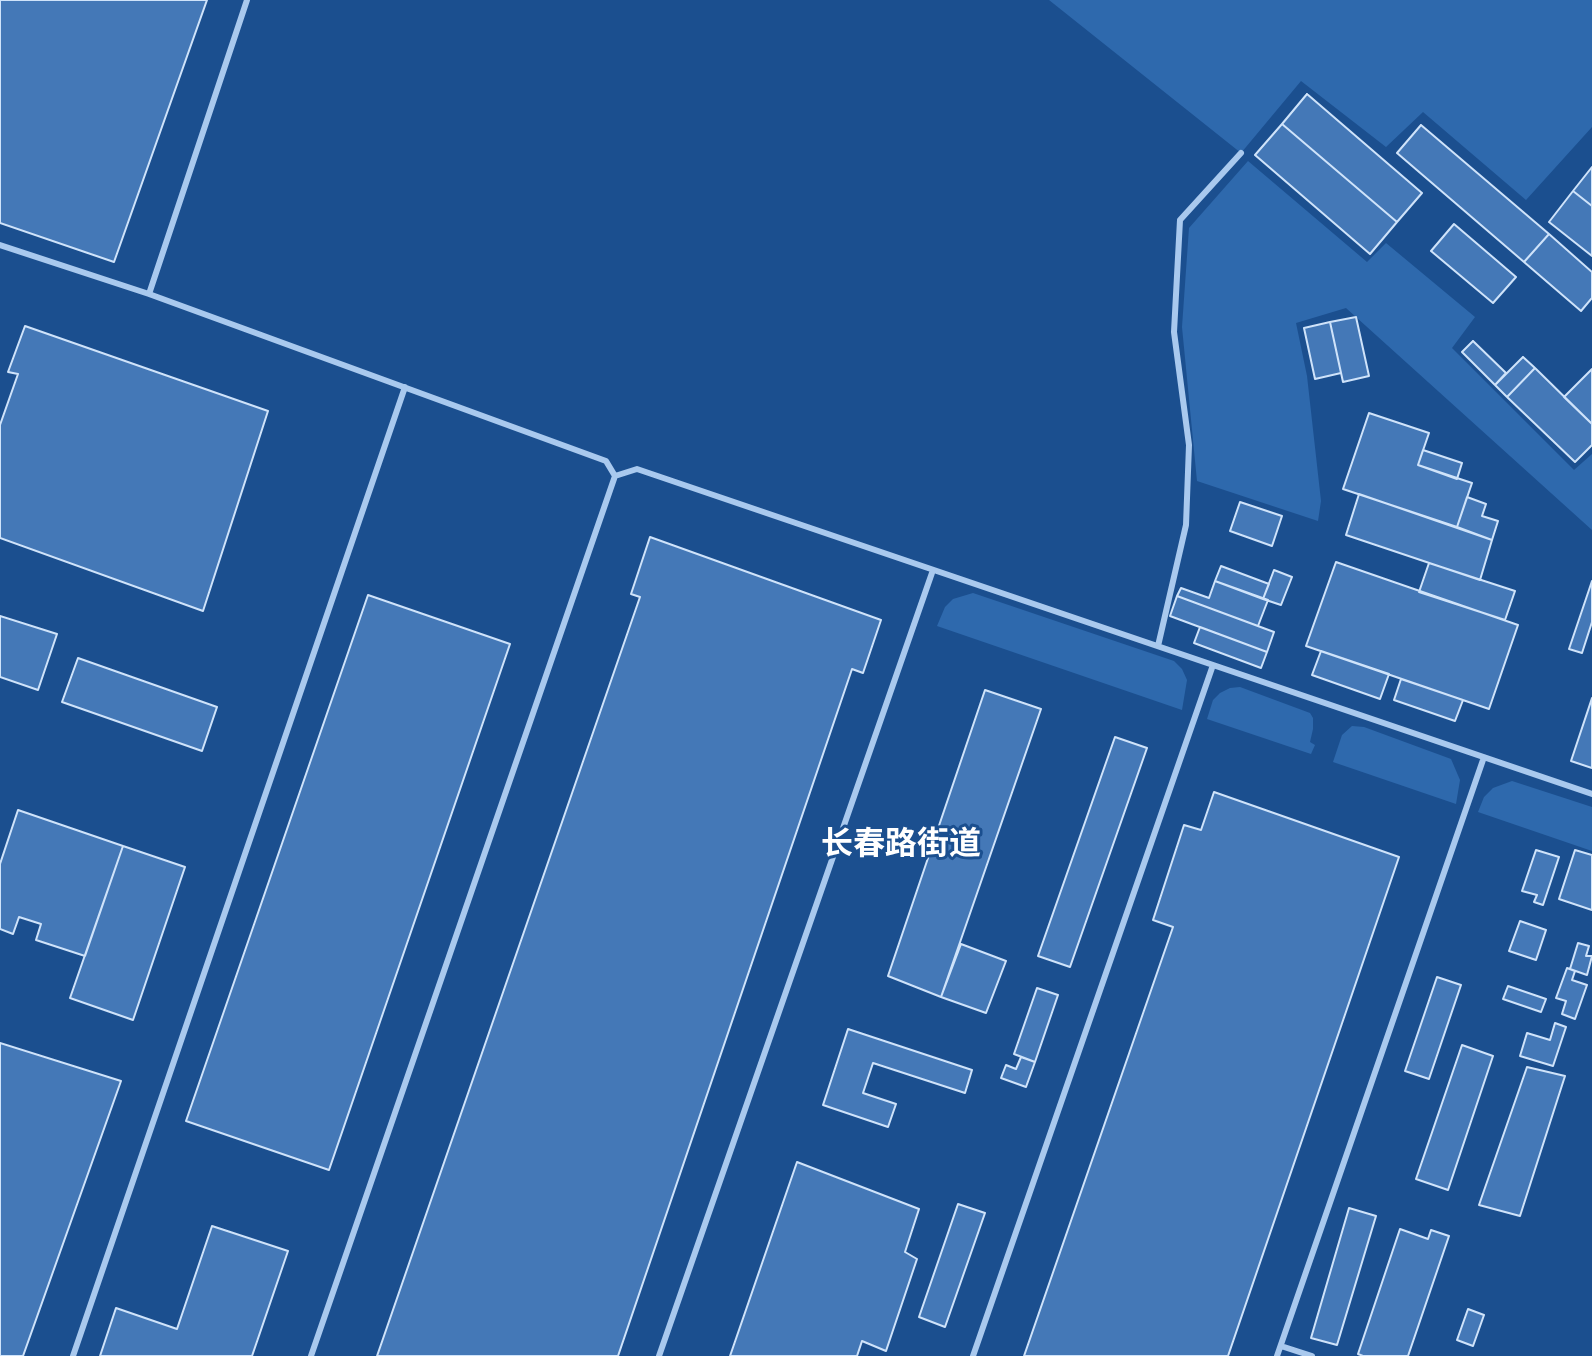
<!DOCTYPE html>
<html>
<head>
<meta charset="utf-8">
<style>
	body { margin:0 }
	canvas { display:block; background:#1b4f8f }
</style>
</head>
<body>
<canvas width="1592" height="1356"></canvas>
<script>
const ctx = document.querySelector('canvas').getContext('2d');
ctx.lineJoin = 'round';
function fill(path, color) {
  ctx.fillStyle = color;
  ctx.fill(path, 'evenodd');
}
function poly(rows) {
  const path = new Path2D();
  for (const r of rows) {
    path.moveTo(r[0], r[1]);
    for (let i = 2; i < r.length; i += 2) path.lineTo(r[i], r[i + 1]);
  }
  return path;
}
function trace(path, color, width, dash) {
  ctx.strokeStyle = color;
  ctx.lineWidth = width;
  ctx.lineCap = dash ? 'butt' : 'round';
  ctx.setLineDash(dash || []);
  ctx.stroke(path);
}
function write(font, color, halo, rows, align = 'center') {
  ctx.font = font + ' "Asap Condensed","Noto Sans SC",sans-serif';
  ctx.lineWidth = 6;
  ctx.setLineDash([]);
  ctx.textBaseline = 'middle';
  ctx.strokeStyle = halo;
  ctx.fillStyle = color;
  for (const [text, x, y, turn = 0] of rows) {
    ctx.save();
    ctx.translate(x, y);
    ctx.rotate((+turn || 0) * Math.PI / 180);
    ctx.textAlign = isNaN(turn) ? turn : align;
    if (halo) ctx.strokeText(text, 0, 0);
    ctx.fillText(text, 0, 0);
    ctx.restore();
  }
}
fill(poly([
	[1049,0,1592,0,1592,127,1526,200,1423,112,1386,147,1301,81,1241,153],
	[1248,161,1367,262,1386,243,1475,317,1452,348,1574,470,1592,454,1592,530,1346,308,1296,323,1307,376,1321,501,1318,521,1197,481,1182,327,1189,228],
	[973,593,1174,661,1182,669,1187,680,1182,710,937,626,945,607,953,599],
	[1240,687,1310,713,1313,718,1313,729,1310,742,1315,745,1311,754,1207,719,1213,700,1220,693,1230,688],
	[1352,726,1364,727,1451,759,1460,780,1456,804,1333,762,1342,735],
	[1512,781,1592,807,1592,851,1478,812,1484,797,1493,788]
]), '#2e69ad');
const building = poly([
	[0,0,207,0,114,262,0,223,0,0],
	[1307,94,1422,193,1397,222,1282,124,1307,94],
	[1282,124,1397,222,1370,254,1255,155,1282,124],
	[1421,125,1549,234,1524,262,1397,153,1421,125],
	[1592,167,1592,206,1573,191,1592,167],
	[1573,191,1592,206,1592,256,1549,222,1573,191],
	[1454,224,1516,277,1493,303,1431,251,1454,224],
	[1549,234,1592,272,1592,298,1581,311,1524,262,1549,234],
	[1356,317,1369,376,1343,382,1330,322,1356,317],
	[1330,322,1341,373,1315,379,1304,328,1330,322],
	[25,326,268,411,203,611,0,538,0,425,18,374,8,372,25,326],
	[1473,341,1506,373,1495,385,1462,352,1473,341],
	[1523,357,1535,368,1507,397,1495,385,1523,357],
	[1535,368,1592,424,1592,445,1575,462,1507,397,1535,368],
	[1592,369,1592,424,1564,397,1592,369],
	[1369,413,1429,433,1418,465,1472,483,1457,527,1343,489,1369,413],
	[1423,450,1462,463,1457,479,1418,465,1423,450],
	[1359,494,1492,540,1480,580,1346,535,1359,494],
	[1467,497,1486,504,1482,516,1498,521,1492,540,1457,527,1467,497],
	[1240,502,1282,516,1272,546,1230,531,1240,502],
	[650,537,881,620,863,673,852,669,618,1356,377,1356,640,597,631,594,650,537],
	[1336,562,1518,625,1489,709,1306,646,1336,562],
	[1429,563,1515,591,1505,620,1419,592,1429,563],
	[1221,566,1269,584,1263,599,1215,581,1221,566],
	[1274,570,1292,577,1281,605,1263,599,1274,570],
	[1215,581,1268,600,1258,626,1177,596,1181,588,1209,598,1215,581],
	[1592,581,1592,622,1582,653,1569,649,1592,581],
	[368,595,510,644,329,1170,186,1121,368,595],
	[1177,596,1274,632,1267,652,1170,616,1177,596],
	[0,616,57,634,38,690,0,677,0,616],
	[1200,627,1267,652,1261,668,1194,643,1200,627],
	[1321,651,1389,674,1380,699,1312,675,1321,651],
	[78,658,217,707,202,751,62,702,78,658],
	[1401,679,1463,700,1455,721,1394,700,1401,679],
	[985,690,1041,709,941,997,888,976,985,690],
	[1592,698,1592,768,1571,761,1592,698],
	[1115,737,1147,748,1070,967,1038,956,1115,737],
	[1214,792,1399,857,1228,1356,1024,1356,1173,927,1153,920,1184,825,1201,830,1214,792],
	[18,810,123,846,85,956,36,940,41,924,19,917,13,934,0,929,0,864,18,810],
	[123,846,185,867,133,1020,70,998,123,846],
	[1536,850,1559,857,1543,905,1534,902,1537,895,1522,891,1536,850],
	[1575,850,1592,855,1592,910,1559,899,1575,850],
	[1520,921,1546,930,1536,960,1509,951,1520,921],
	[1578,943,1589,946,1586,956,1592,956,1587,975,1570,969,1578,943],
	[961,944,1006,961,986,1013,941,997,961,944],
	[1567,968,1575,971,1572,980,1587,985,1575,1019,1562,1014,1566,1001,1556,998,1567,968],
	[1437,977,1461,985,1429,1079,1405,1071,1437,977],
	[1508,986,1546,999,1541,1012,1503,999,1508,986],
	[1037,988,1058,995,1035,1062,1014,1054,1037,988],
	[1555,1023,1566,1027,1553,1066,1520,1056,1527,1033,1550,1040,1555,1023],
	[848,1029,972,1070,965,1093,873,1063,863,1093,896,1104,888,1127,823,1105,848,1029],
	[0,1043,121,1081,23,1356,0,1356,0,1043],
	[1462,1045,1493,1056,1448,1190,1416,1179,1462,1045],
	[1021,1057,1035,1062,1026,1087,1001,1078,1006,1065,1016,1069,1021,1057],
	[1527,1067,1565,1076,1520,1216,1479,1205,1527,1067],
	[797,1162,919,1209,905,1252,917,1259,886,1351,862,1341,857,1356,730,1356,797,1162],
	[958,1204,985,1213,945,1327,919,1317,958,1204],
	[1349,1208,1376,1216,1337,1345,1311,1338,1349,1208],
	[212,1226,288,1251,252,1356,100,1356,116,1308,177,1329,212,1226],
	[1400,1229,1428,1239,1431,1230,1449,1236,1408,1356,1363,1356,1358,1354,1400,1229],
	[1468,1309,1484,1315,1473,1346,1457,1340,1468,1309]
]);
fill(building, '#4478b7');
trace(building, '#cfe3fa', 2);
trace(poly([
	[0,245,149,294,606,461,615,476],
	[149,294,247,0],
	[615,476,637,469,1592,794],
	[1158,646,1186,525,1189,445,1174,332,1180,220,1241,153],
	[1281,1346,1312,1356],
	[73,1356,405,387],
	[311,1356,615,476],
	[659,1356,933,570],
	[973,1356,1213,665],
	[1277,1356,1484,757]
]), '#a9c9ee', 6);
write('bold 32px', '#fff', '#1b4f8f', [
	["长春路街道",901,844]
]);
</script>
</body>
</html>
